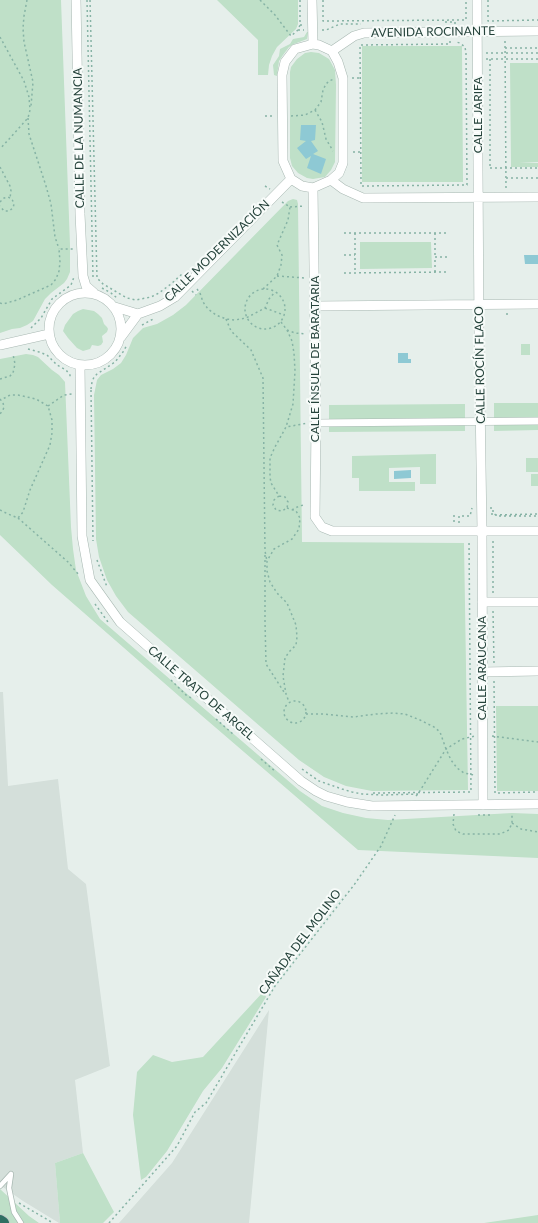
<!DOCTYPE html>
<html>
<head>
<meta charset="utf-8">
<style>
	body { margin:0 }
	canvas { display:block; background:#e6efeb }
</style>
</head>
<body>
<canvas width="538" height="1223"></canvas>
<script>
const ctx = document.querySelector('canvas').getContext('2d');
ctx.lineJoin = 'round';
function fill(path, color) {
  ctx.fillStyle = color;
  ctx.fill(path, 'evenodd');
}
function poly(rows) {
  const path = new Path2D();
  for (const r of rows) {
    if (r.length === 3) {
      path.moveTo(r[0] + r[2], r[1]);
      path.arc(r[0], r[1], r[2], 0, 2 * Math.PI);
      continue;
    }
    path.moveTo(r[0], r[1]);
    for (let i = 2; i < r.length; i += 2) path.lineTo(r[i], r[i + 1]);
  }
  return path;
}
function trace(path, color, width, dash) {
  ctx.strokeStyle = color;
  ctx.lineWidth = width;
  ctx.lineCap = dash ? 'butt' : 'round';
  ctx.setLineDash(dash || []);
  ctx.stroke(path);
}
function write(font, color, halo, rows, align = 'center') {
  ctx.font = font + ' Lato,sans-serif';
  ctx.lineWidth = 4;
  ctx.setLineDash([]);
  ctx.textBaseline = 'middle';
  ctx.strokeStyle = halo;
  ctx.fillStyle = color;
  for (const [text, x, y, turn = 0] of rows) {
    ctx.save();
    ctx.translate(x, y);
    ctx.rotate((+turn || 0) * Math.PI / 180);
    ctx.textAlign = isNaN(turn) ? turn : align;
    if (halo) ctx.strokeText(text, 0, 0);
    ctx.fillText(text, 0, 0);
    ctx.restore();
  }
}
fill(poly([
	[0,692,3,692,8,786,58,779,68,869,86,884,110,1066,75,1080,83,1153,55,1163,60,1223,59,1223,23,1201,0,1185],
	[269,1010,249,1223,119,1223,172,1163]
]), '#d4dfda');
fill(poly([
	[0,0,61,0,70,245,70,272,67,279,64,283,51,293,45,299,33,321,27,325,20,328,12,329,0,333],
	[217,0,298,0,298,24,296,29,277,47,272,56,269,65,268,75,258,75,258,40],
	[307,32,308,32,307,39,294,44,289,47,283,55,279,61,277,76,274,75,273,65,279,56,280,49,290,44,293,39,304,37],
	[362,46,462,46,463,182,362,182],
	[311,52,319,53,329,59,335,70,336,85,335,162,331,170,325,177,313,179,307,178,298,173,292,166,290,158,290,72,291,67,297,59,305,53],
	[510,63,538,63,538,162,519,162,538,163,538,167,511,167],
	[293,199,297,200,298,204,302,542,464,543,468,790,372,791,346,786,324,777,299,760,128,612,116,596,107,580,99,557,96,539,94,395,97,380,101,375,113,369,121,363,126,355,133,338,143,328,157,324,173,315,186,305,288,201],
	[360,242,431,242,432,268,360,269],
	[83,309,94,311,98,314,102,318,104,324,107,327,108,329,107,332,102,336,103,342,101,345,98,346,92,345,90,349,83,351,77,348,68,338,63,331,65,325,73,314,78,311],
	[521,344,530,344,530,355,521,355],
	[26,354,33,355,38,357,52,370,59,375,65,382,71,527,73,549,76,570,86,596,100,619,300,791,322,806,343,813,366,818,388,820,512,813,538,814,538,858,358,850,187,703,52,585,0,535,0,359],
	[494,403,538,403,538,430,494,431],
	[465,404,465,431,329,432,329,405],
	[436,454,436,484,420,484,420,467,389,468,389,482,415,482,415,491,359,491,359,478,352,478,352,456],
	[526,458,538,458,538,472,526,472],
	[531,474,538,474,538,486,531,486],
	[496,706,538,706,538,791,497,791],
	[264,991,266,997,222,1068,203,1091,167,1151,146,1177,141,1180,133,1115,137,1072,153,1055,172,1062,203,1057],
	[83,1153,114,1212,103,1223,60,1223,55,1163],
	[0,1189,29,1216,39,1223,0,1223],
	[538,1215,538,1223,484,1223]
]), '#bfe0c8');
fill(poly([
	[301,125,316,125,315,140,311,141,318,151,313,154,326,159,321,174,307,168,311,156,306,159,297,148,306,141,300,140],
	[524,255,538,255,538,264,525,264],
	[398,353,408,353,408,359,411,359,411,363,398,363],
	[411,470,411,478,394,479,394,471]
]), '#8ec9d4');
const service = poly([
	[0,1186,11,1174,9,1188,14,1212,21,1223]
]);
const pedestrian = poly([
	[316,423,538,421]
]);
const minor = poly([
	[76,0,80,214,82,255,83,276,86,286,94,293],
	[312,0,313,44],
	[477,0,479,332,482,531,483,805],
	[313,44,319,45,332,51,338,62,343,78,343,163,339,173,331,180,313,188,302,186,291,179,283,161,282,75,285,62,295,49,313,44],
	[332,51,354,36,364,33,538,31],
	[331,180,343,189,363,198,538,197],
	[313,188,316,423,315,517,322,527,332,531,538,531],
	[85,329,36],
	[315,306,538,304],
	[115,307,138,314],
	[121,337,138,314,160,306,175,297,291,179],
	[0,345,49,334],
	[80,365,82,536,90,580,120,622,301,781,316,791,326,796,347,802,372,806,538,804],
	[482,602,538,602],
	[482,672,538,671]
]);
const motorway = poly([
	[0,1221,3,1223]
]);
trace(service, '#a8b8b2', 6);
trace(pedestrian, '#a8b8b2', 8);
trace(minor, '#a8b8b2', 10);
trace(motorway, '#c2cac8', 14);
trace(poly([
	[27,0,24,16,23,28,24,42,33,82,31,106],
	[87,0,93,277],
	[90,0,97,278,103,284,127,298,136,300,151,297,159,293,171,284,182,274,184,276],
	[260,0,275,15,291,36,298,30,300,25],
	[300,0,300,25,305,25],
	[323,0,323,21,466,20,466,0],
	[488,0,488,21,538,20],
	[445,22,455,22,455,24],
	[298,30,304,30],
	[322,30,326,30,340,24,361,24],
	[0,37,24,81,29,97,30,110,28,118,0,149],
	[450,41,450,44,360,45,361,186,467,185,466,53,465,47,460,43,456,42],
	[505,41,506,189],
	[505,48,538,48],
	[486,53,538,53],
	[486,59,538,59],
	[490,59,490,168],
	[352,78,360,78],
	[315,110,322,122,326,139,333,151],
	[265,116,273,116],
	[291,116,305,115,315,110,321,102,323,90,326,84,329,81,334,79],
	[28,118,29,134,46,186,51,204,55,237,59,249],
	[353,152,361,152],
	[0,167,10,186,11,191,10,198],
	[490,168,538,168],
	[506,178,538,178],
	[265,186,270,189],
	[0,202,4,198,8,197,12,199,14,204,13,208,9,211,4,211,0,206],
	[290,207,304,206],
	[344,233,448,233],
	[355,233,355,272],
	[435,233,435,257],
	[344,255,355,255],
	[435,272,435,257,449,257],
	[344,273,449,272],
	[277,276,305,278],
	[102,288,111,293,117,298],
	[265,309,20],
	[197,289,200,293,203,302,208,309,216,315,226,319,235,320,246,318,265,308,269,299,275,292],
	[263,289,277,276,281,265,282,255,277,245,288,220,290,207,282,202],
	[192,291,196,295],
	[0,303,3,304,17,300,51,285,56,279,59,271,60,262,59,249,73,249],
	[265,308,284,315],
	[507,313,507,318],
	[226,319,231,331,251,350,263,378,265,551,267,561],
	[281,322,287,330,292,341,294,353,295,371,293,404,286,427],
	[142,325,155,318],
	[31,328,41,318,52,299,71,285,74,277],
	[287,330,295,333,306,334],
	[28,349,39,352,47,355,57,365,66,370,70,375,70,378],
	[0,379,10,376,13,373,15,364,13,354],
	[91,389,92,382,94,377,97,374,115,362,123,352,127,345],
	[91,390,93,541],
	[0,399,3,403,4,407,3,410,0,414],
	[48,406,64,395,72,394],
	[279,496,274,500,273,505,276,510,282,511,287,508,288,502,285,497,279,496,271,483,270,477,270,458,275,447,286,427,308,423],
	[287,508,296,511,300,518,299,529,292,539,274,549,267,561,267,571,270,582,277,593,287,603,296,625,297,637,296,645,289,652,285,658,283,676,286,694,289,702],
	[490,508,493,508,493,513,497,516,538,516],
	[0,510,8,514,18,518,23,512,30,490,50,445,52,433,52,420,48,406,36,399,18,395,10,395,1,400],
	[292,510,299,506,304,505],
	[492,513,492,515,538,514],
	[454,515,454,523],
	[18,518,68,562,79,575],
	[459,523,459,516,470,516,472,508],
	[493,541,493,593],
	[265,555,265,622,266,664,284,692],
	[97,560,107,587],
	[95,604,108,622],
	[493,611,494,663],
	[171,680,186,695,193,699],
	[494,681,495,793,538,792],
	[295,712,11],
	[306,714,324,714,353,717,376,714,393,713,405,714,420,720,434,727,440,732,446,749,451,760,457,768,464,773,474,775],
	[216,719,234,735],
	[492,736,538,742],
	[261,759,276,772],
	[302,769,319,781,342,789,352,792,362,794,382,795,418,794],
	[373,793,471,792,469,540],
	[416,796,418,794,446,749,462,739,475,736],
	[454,814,453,824,456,831,463,834,500,834,509,830,512,823,512,813],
	[478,815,492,815],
	[512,823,521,829,538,832],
	[19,1203,53,1223],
	[109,1223,177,1146,195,1112,206,1103,275,986,354,885,381,846,395,815]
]), '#86b3a5', 1.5, [2, 3]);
trace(service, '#fff', 4.5);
trace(pedestrian, '#fff', 7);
trace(minor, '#fff', 9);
trace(motorway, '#2f6f62', 12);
write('12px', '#24423a', '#f7fbf9', [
	["AVENIDA ROCINANTE",433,32,-1],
	["CALLE JARIFA",478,115,-90],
	["CALLE DE LA NUMANCIA",79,138,-91],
	["CALLE MODERNIZACIÓN",217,251,-44],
	["CALLE ÍNSULA DE BARATARIA",315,359,-90],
	["CALLE ROCÍN FLACO",480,365,-91],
	["CALLE ARAUCANA",482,668,-90],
	["CALLE TRATO DE ARGEL",201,693,41],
	["CAÑADA DEL MOLINO",300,942,-53]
]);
</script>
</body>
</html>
